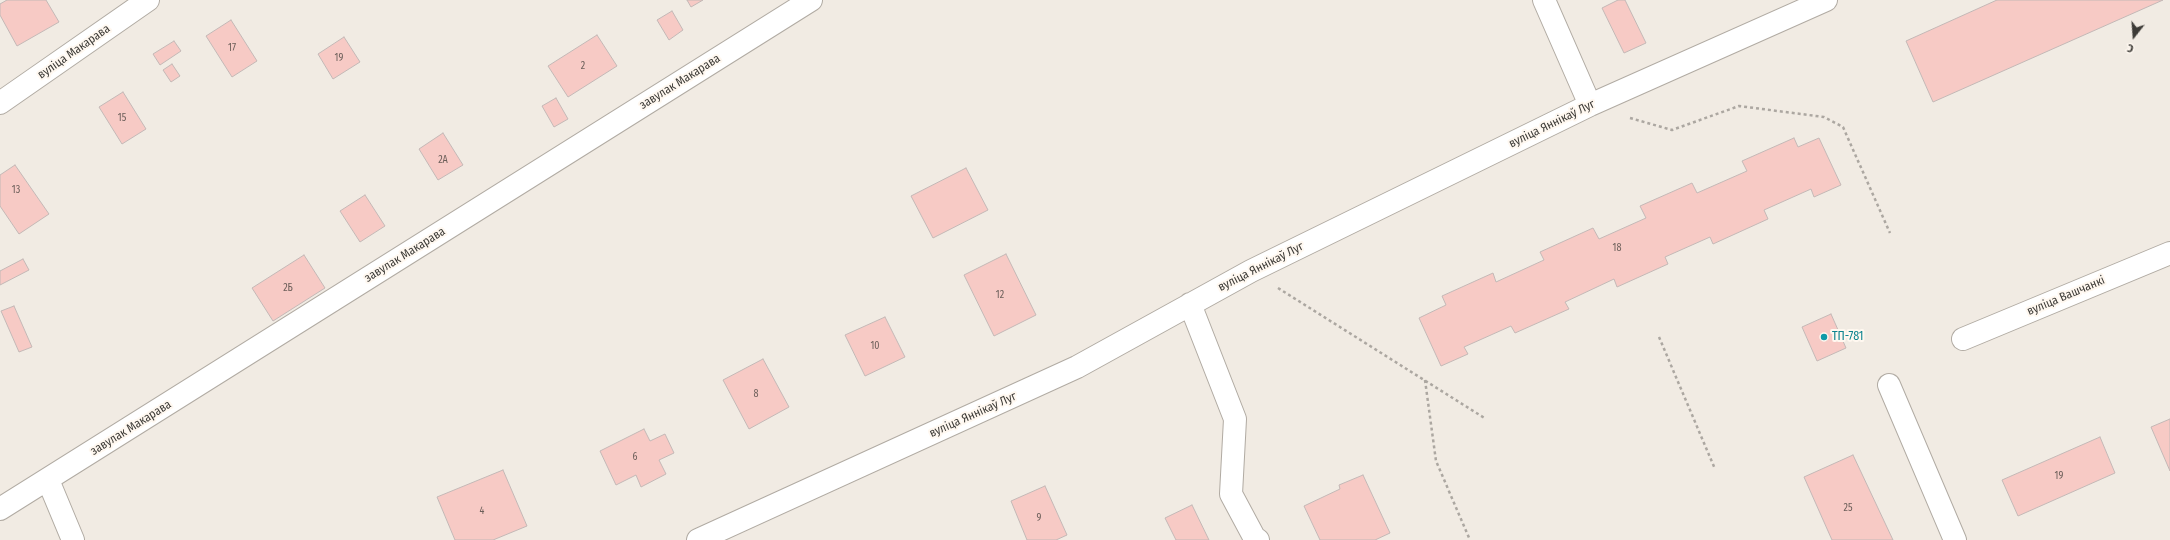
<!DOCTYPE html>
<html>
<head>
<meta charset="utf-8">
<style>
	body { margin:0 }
	#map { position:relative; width:2170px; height:540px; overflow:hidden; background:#f1ebe3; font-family:"Fira Sans Condensed",sans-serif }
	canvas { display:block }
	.north { position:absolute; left:2114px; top:16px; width:40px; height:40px; -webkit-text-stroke:3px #fff8f0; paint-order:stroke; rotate:197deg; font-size:11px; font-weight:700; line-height:16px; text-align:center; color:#3d3b37 }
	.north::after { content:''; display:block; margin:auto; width:14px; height:18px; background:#3d3b37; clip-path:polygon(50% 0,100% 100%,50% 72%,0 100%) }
</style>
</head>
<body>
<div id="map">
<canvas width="2170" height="540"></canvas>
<div class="north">С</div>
</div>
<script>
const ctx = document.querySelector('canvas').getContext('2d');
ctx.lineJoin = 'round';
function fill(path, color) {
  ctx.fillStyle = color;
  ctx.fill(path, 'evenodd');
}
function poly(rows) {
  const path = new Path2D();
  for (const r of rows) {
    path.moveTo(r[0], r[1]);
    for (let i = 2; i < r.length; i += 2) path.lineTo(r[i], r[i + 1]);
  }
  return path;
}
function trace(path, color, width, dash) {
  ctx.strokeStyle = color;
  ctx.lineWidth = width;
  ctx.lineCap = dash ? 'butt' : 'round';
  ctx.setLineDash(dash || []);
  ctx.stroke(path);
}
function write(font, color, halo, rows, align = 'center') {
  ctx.font = font + ' "Fira Sans Condensed",sans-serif';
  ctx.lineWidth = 4;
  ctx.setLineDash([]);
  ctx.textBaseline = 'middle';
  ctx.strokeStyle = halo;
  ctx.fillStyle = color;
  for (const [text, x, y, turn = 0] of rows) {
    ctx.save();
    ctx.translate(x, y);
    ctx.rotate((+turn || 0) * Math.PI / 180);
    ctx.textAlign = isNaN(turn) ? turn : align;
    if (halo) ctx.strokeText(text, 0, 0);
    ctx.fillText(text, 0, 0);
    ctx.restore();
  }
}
const building = poly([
	[7,0,46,0,59,22,17,46,0,15,0,4,7,0],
	[687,0,703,0,691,7,687,0],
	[1618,0,1625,0,1646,43,1624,53,1602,8,1618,0],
	[1997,0,2163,0,1933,102,1906,41,1997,0],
	[672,11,683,30,669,40,657,20,672,11],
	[231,20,257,61,232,77,206,36,231,20],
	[597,35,617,66,568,97,548,66,597,35],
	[344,37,360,62,333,79,318,54,344,37],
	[174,41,181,51,160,65,153,54,174,41],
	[172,64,180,76,171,82,163,70,172,64],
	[123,92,146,129,122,144,99,107,123,92],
	[556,98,568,119,554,127,542,106,556,98],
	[443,133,463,165,438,180,419,149,443,133],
	[1794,138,1798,147,1819,138,1841,185,1814,197,1811,189,1764,210,1768,219,1713,244,1710,237,1665,257,1668,264,1617,287,1614,279,1565,302,1569,309,1515,333,1511,326,1464,347,1468,354,1441,366,1419,318,1446,305,1442,296,1493,273,1496,282,1544,260,1540,252,1593,228,1599,239,1646,218,1640,206,1692,183,1697,193,1747,171,1742,161,1794,138],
	[15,165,49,214,19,234,0,206,0,175,15,165],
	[966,168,988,210,933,238,911,196,966,168],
	[365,195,385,226,360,242,340,211,365,195],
	[1006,254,1036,315,994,336,964,275,1006,254],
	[304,255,325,288,273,321,252,288,304,255],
	[23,259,29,270,0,285,0,271,23,259],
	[14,306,32,347,19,352,1,311,14,306],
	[1831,314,1846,348,1817,361,1802,327,1831,314],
	[885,317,905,357,865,376,845,335,885,317],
	[763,359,789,407,749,429,723,380,763,359],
	[2170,419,2170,471,2151,427,2170,419],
	[644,429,650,441,665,434,674,453,659,460,666,474,641,487,636,475,616,485,600,451,644,429],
	[2100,437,2115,473,2018,516,2002,480,2100,437],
	[1853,455,1893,540,1832,540,1804,477,1853,455],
	[503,470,527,526,493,540,455,540,437,497,503,470],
	[1363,475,1390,533,1375,540,1320,540,1304,506,1340,489,1339,485,1363,475],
	[1045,486,1067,535,1056,540,1027,540,1011,501,1045,486],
	[1192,505,1209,540,1176,540,1165,518,1192,505]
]);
fill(building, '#f7cac5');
trace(building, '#c3b8b6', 1);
const minor = poly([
	[1544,0,1590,105],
	[0,103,148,0],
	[1190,304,1235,419,1231,494,1254,537,1258,540],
	[1963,339,2170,253],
	[1889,385,1955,540],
	[48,480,73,540],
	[0,509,811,0],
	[698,540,1077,367,1251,271,1590,105,1826,0]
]);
trace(minor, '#b1aba3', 24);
trace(poly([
	[1630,118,1672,130,1739,106,1824,117,1843,127,1890,233],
	[1278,288,1486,419],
	[1659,337,1715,469],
	[1425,380,1436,461,1470,540]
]), '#aca7a1', 2.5, [3, 3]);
trace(minor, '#fff', 22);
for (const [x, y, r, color] of [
	[1824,337,4,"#0f9aa8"]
]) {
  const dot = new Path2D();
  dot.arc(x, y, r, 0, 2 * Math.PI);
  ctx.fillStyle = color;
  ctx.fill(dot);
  trace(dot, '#fff8f0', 1.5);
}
write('10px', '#6c5f5a', null, [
	["17",232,48],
	["19",339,58],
	["2",583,66],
	["15",122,118],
	["2А",443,160],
	["13",16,190],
	["18",1617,248],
	["2Б",288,288],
	["12",1000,295],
	["10",875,346],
	["8",756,394],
	["6",635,457],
	["19",2059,476],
	["25",1848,508],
	["4",482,511],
	["9",1039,518]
]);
write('12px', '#3d3b37', '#fff8f0', [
	["вуліца Макарава",74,52,-35],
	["завулак Макарава",680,82,-32],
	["вуліца Яннікаў Луг",1552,124,-26],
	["завулак Макарава",405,255,-32],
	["вуліца Яннікаў Луг",1261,267,-27],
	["вуліца Вашчанкі",2066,296,-23],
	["вуліца Яннікаў Луг",973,415,-24],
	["завулак Макарава",131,428,-32]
]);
write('12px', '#0d838f', '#fff8f0', [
	["ТП-781",1832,337]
], 'left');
</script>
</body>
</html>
